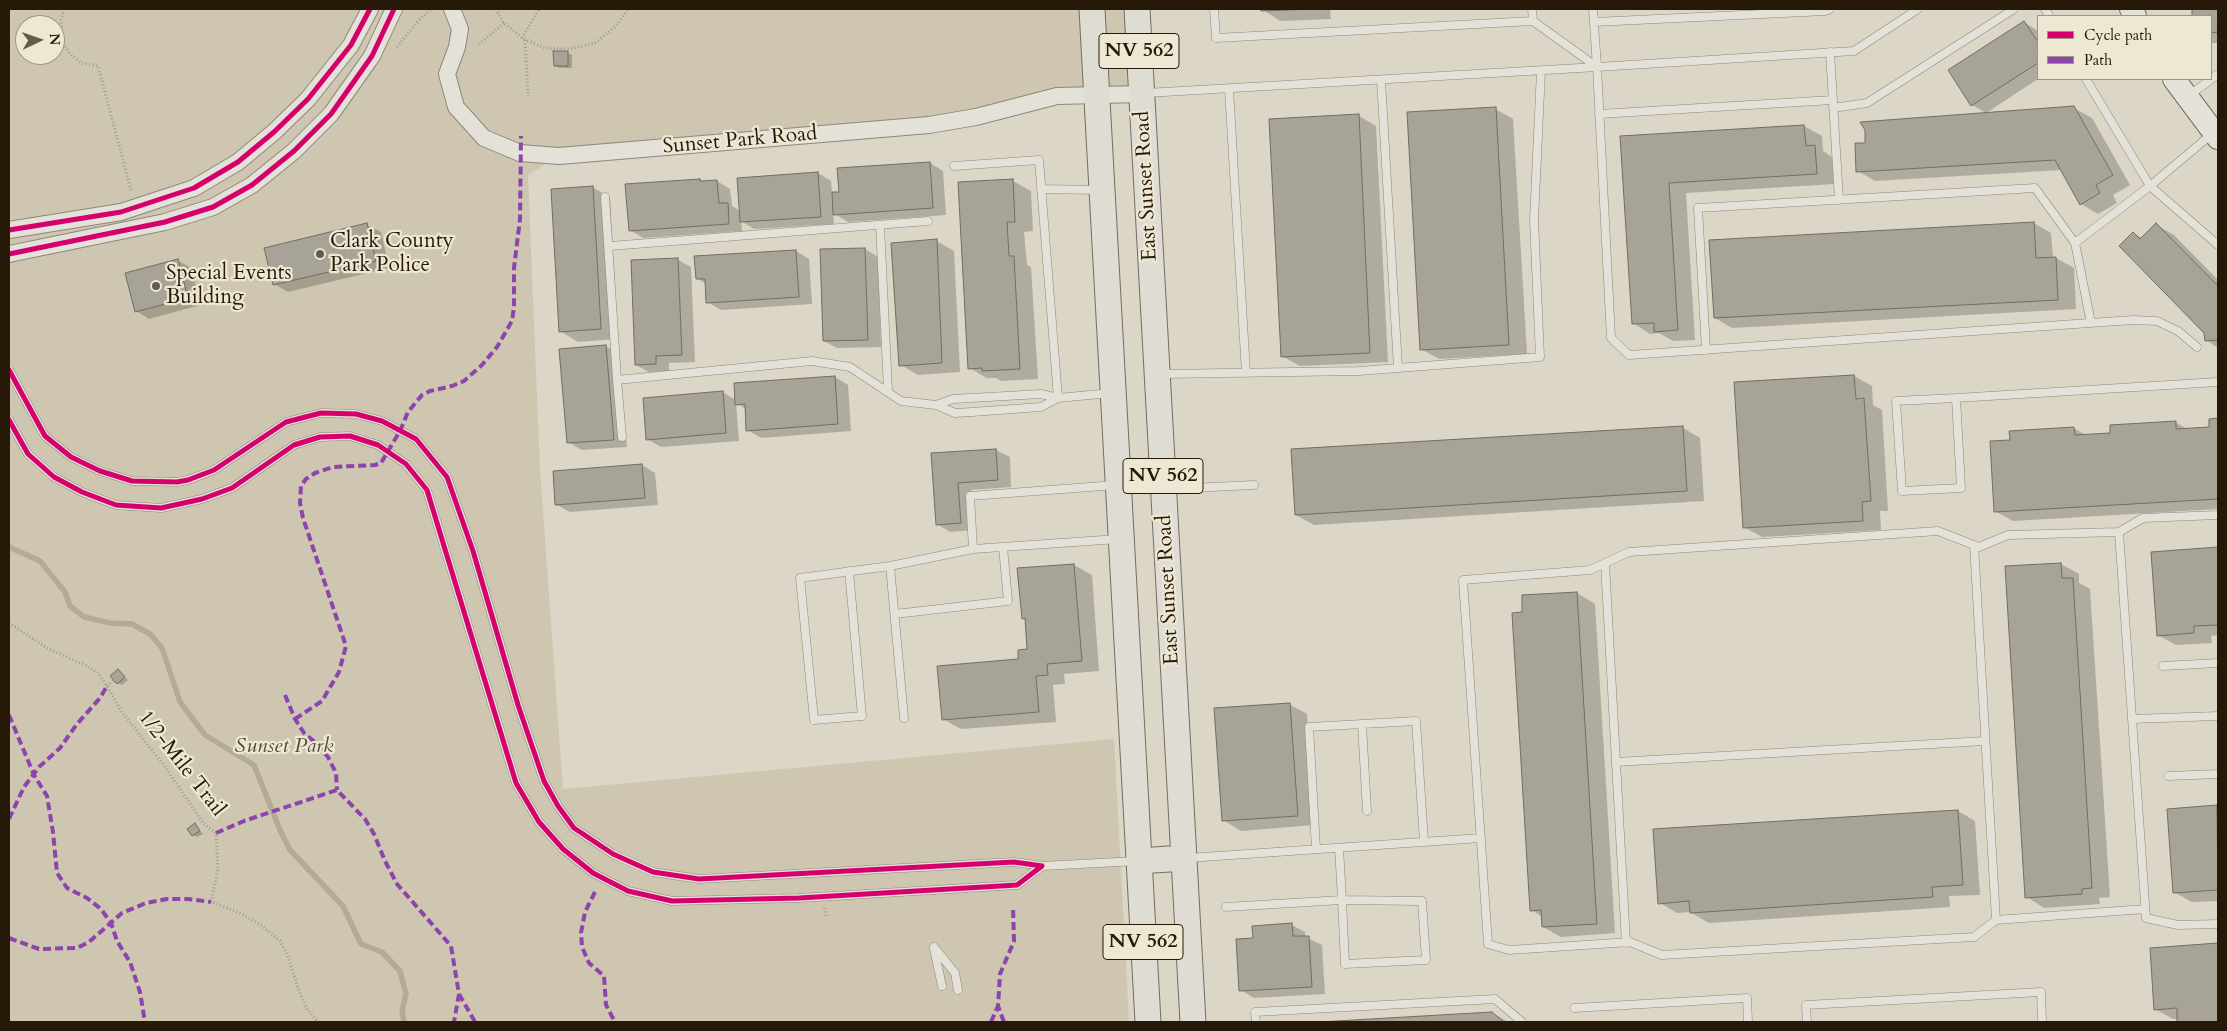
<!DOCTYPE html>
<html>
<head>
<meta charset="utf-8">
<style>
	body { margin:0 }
	#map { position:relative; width:2227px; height:1031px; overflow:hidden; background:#dbd6c6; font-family:Cardo,serif }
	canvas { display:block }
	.frame { position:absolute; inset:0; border:10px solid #261907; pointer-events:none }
	.legend { position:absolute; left:2037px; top:15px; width:175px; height:65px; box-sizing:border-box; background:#ede7d4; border:1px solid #9d9582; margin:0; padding:6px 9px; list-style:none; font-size:15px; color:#261907 }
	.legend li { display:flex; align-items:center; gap:10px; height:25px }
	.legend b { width:25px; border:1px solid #9d9582 }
	.north { position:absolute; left:15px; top:15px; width:50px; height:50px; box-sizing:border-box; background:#ede7d4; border:1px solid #9d9582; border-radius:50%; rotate:87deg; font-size:14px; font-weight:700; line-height:20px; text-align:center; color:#261907 }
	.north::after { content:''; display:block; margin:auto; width:18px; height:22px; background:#655b4a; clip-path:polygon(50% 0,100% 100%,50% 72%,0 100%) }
</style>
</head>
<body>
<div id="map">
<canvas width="2227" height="1031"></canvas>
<div class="frame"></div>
<ul class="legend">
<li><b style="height:6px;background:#d6006c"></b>Cycle path</li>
<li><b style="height:6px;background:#8e44ad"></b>Path</li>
</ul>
<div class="north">N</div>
</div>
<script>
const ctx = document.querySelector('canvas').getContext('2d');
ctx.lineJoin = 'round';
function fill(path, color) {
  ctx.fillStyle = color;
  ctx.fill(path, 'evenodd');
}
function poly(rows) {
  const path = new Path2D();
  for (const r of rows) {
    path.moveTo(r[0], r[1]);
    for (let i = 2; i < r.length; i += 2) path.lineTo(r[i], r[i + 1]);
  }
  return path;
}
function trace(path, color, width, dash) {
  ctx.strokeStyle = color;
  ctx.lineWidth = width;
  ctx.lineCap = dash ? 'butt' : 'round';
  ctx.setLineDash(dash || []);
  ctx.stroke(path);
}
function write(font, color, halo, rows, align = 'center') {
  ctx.font = font + ' Cardo,serif';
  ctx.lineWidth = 4.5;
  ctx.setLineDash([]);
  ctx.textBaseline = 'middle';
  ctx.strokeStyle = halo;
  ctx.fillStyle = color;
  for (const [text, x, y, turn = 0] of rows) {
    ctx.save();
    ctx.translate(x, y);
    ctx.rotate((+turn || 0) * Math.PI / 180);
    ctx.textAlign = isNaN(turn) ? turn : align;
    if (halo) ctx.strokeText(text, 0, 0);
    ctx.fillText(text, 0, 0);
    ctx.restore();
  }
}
fill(poly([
	[9,9,1137,9,1141,94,1054,92,976,117,559,156,528,175,540,470,563,789,1114,739,1129,1022,9,1022],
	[25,25,55,25,55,55,25,55]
]), '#cec6b0');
fill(poly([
	[1262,9,1330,9,1331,19,1280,21],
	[2193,9,2218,9,2218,43,2211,43,2211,16,2193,16],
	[2024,22,2038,31,2038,79,1986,113,1972,105,1950,70],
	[568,53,572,55,572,68,559,68,555,65],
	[2074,108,2092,118,2130,185,2113,195,2117,203,2098,214,2081,204,2062,170,1875,181,1858,171,1867,144],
	[1495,109,1513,119,1527,354,1439,359,1421,349],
	[1359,116,1376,126,1388,362,1300,366,1282,356],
	[1804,126,1822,136,1823,151,1832,157,1834,184,1686,193,1695,340,1673,341,1659,333,1650,334,1633,323,1622,137],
	[930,163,943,171,946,215,848,222,833,213,834,224,754,229,741,221,742,231,643,238,630,230,717,181,730,189,732,206,740,211,818,173,831,181,832,193,840,193],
	[1013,181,1031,191,1033,231,1024,232,1027,265,1031,267,1038,379,1001,381,996,378,987,378,969,368],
	[592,187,610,197,618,339,578,342,560,331],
	[2034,223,2051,233,2053,258,2056,258,2074,268,2076,309,1732,328,1715,318],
	[367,225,381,232,389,268,288,292,274,284],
	[2156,225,2174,235,2218,280,2218,348,2206,340,2206,332,2133,233,2142,238],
	[937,241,954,251,960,372,918,375,901,365],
	[865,249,878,257,881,347,837,348,824,341],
	[796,251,809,259,812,304,721,310,707,302,706,284,697,278],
	[177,260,191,268,201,305,149,319,136,311],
	[678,260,691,267,695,362,669,363,669,371,649,372,636,365],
	[605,346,619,354,627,447,582,450,568,442],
	[1854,376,1872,386,1873,405,1882,410,1888,511,1880,511,1881,530,1762,537,1744,527,1735,383],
	[835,377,848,385,851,431,761,438,748,430,746,409,736,403,739,441,661,447,647,439,722,392,736,400],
	[2210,420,2218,420,2218,509,2013,521,1995,511,2011,441,2074,428,2087,436,2112,435,2175,422,2189,430,2210,429],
	[1683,428,1700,438,1704,501,1314,525,1296,515],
	[996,450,1010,457,1011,487,971,490,973,530,950,532,937,524,933,454],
	[642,465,655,473,658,505,570,512,557,505,554,472],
	[2218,549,2218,635,2211,636,2212,643,2176,645,2158,635,2153,553],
	[2061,564,2079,574,2079,583,2090,589,2110,897,2099,898,2100,904,2044,908,2027,897,2006,567],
	[1074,565,1092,575,1099,671,1064,674,1065,684,1053,685,1056,722,961,729,943,719,1020,661,1029,650,1026,620,1023,618],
	[1577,593,1595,604,1615,933,1561,937,1543,927,1543,917,1531,910,1523,597],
	[118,671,128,680,122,685,118,683],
	[1289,704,1307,714,1315,825,1241,831,1223,820],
	[2217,807,2218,808,2218,901,2192,902,2174,892],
	[1958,811,1975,821,1980,895,1949,896,1950,907,1709,923,1690,912,1677,913,1660,903],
	[195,825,203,834,197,837,193,835],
	[1292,925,1305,932,1305,937,1322,945,1325,994,1254,998,1241,990,1254,939],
	[2218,944,2218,1022,2179,1022,2178,1019,2173,1019,2155,1009,2151,949],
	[1492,1013,1508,1022,1340,1022]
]), '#0003');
trace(poly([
	[9,547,40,561,65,592,70,606,84,617,110,623,132,624,150,634,162,648,180,702,205,735,254,765,280,830,290,850,343,906,361,944,382,952,400,971,406,994,402,1011,404,1022]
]), '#b4ab94', 5.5);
const building = poly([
	[1261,9,1313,9,1261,11,1261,9],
	[2192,9,2218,9,2218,32,2211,33,2211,16,2192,16,2192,9],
	[2024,21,2038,42,2038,63,1971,106,1948,70,2024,21],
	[553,51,568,51,568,66,554,66,553,51],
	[2074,106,2113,175,2096,185,2100,193,2080,205,2055,160,1856,172,1855,143,1865,143,1865,130,1860,122,2074,106],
	[1496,107,1509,345,1420,350,1407,112,1496,107],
	[1359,114,1370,353,1281,357,1269,119,1359,114],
	[1804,125,1806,146,1815,145,1817,174,1669,183,1678,330,1654,332,1654,323,1632,324,1620,136,1804,125],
	[930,162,933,208,833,215,832,192,839,192,837,168,930,162],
	[818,172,821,217,740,222,737,178,818,172],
	[700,179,700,181,717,180,719,203,728,203,729,224,629,231,625,184,700,179],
	[1013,179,1015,222,1007,222,1009,256,1014,256,1020,369,982,371,982,368,968,369,958,182,1013,179],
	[593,186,601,329,559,332,551,189,593,186],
	[2034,222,2036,258,2056,257,2058,300,1714,318,1709,240,2034,222],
	[367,223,376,261,273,285,264,248,367,223],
	[2156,223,2218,286,2218,340,2205,341,2204,333,2119,246,2133,232,2140,239,2156,223],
	[937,239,942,363,899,366,891,243,937,239],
	[865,248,868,340,823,341,820,249,865,248],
	[796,250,799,297,706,303,705,279,696,279,694,256,796,250],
	[678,258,682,355,656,356,656,364,635,365,631,260,678,258],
	[178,259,188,298,135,312,125,273,178,259],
	[606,345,614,440,567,443,559,349,606,345],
	[1854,375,1856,399,1864,398,1871,501,1862,502,1863,521,1743,528,1734,382,1854,375],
	[835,376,838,424,746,431,745,404,735,405,734,383,835,376],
	[723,391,726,433,646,440,643,398,723,391],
	[2218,418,2218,499,1994,512,1990,441,2010,440,2009,431,2074,427,2075,435,2110,433,2110,425,2176,421,2176,429,2209,427,2209,419,2218,418],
	[1683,426,1687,491,1295,515,1291,449,1683,426],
	[996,449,998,480,958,483,961,523,936,525,931,453,996,449],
	[642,464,645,498,555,505,553,471,642,464],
	[2218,547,2218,625,2194,626,2194,633,2157,636,2151,552,2218,547],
	[2061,563,2062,578,2073,578,2092,888,2082,889,2082,894,2025,898,2005,566,2061,563],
	[1074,564,1082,661,1047,664,1048,675,1036,676,1039,712,942,720,937,666,1018,659,1018,650,1027,649,1025,618,1022,619,1017,568,1074,564],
	[1577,592,1597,924,1542,927,1541,910,1530,911,1512,613,1522,612,1522,595,1577,592],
	[118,669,125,677,117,684,110,676,118,669],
	[1290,703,1298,816,1222,821,1214,708,1290,703],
	[2217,805,2218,890,2173,893,2167,809,2217,805],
	[1958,810,1963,885,1932,887,1933,897,1690,913,1689,901,1658,904,1653,829,1958,810],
	[195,823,200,831,192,836,187,829,195,823],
	[1292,923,1293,936,1309,936,1312,987,1239,991,1236,939,1253,938,1252,926,1292,923],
	[2218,943,2218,1022,2177,1022,2177,1008,2154,1010,2150,948,2218,943],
	[1492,1012,1504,1022,1319,1022,1492,1012]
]);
fill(building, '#a8a397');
trace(building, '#726d62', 1);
const lane = poly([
	[1214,9,1216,38,1533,21,1532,9],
	[2045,9,2049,16],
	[1533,21,1597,67,1854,51,1918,9],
	[1594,22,1825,11,1830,9],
	[1830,52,1839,200],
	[1597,67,1611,338,1629,355,2133,320,2157,321,2178,331,2197,347],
	[1381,80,1398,368],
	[1229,89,1246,373],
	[1146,93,1597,67,1593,9],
	[2190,95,2218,74],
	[1833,108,1867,103,2014,9],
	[1599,114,1833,100],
	[2213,133,2150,186,2218,245],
	[954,166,1039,160,1058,398,1111,393],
	[1041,189,1099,190],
	[605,197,617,380],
	[880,225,888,390],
	[2075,243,2150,186,2086,79],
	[610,246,928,221],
	[1706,350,1698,208,2035,188,2075,243,2091,323],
	[9,370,45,436,71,457,100,471,132,481,177,482,188,480,214,470,286,422,321,413,356,414,382,421,416,439,447,477,473,551,518,705,544,781,558,806,574,828,613,854,653,872,699,879,1014,862,1042,866,1137,861],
	[1162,374,1359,371,1540,357,1534,220,1541,71],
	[1041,394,1058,398,1041,407,972,412,955,413,936,405,953,399,1041,394],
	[1956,398,1961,488,1902,491,1896,401,1956,398,2218,382],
	[9,420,28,454,54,477,82,492,116,505,161,508,202,499,232,488,294,445,320,437,350,436,378,445,406,464,427,490,516,783,539,822,563,849,593,873,628,891,672,901,799,898,1017,885,1042,866],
	[622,437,617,380,812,361,850,367,901,401,936,405],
	[1116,485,970,496,973,549,1118,539],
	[1168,489,1254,485],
	[2218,515,2143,518,2119,532,2146,918,2178,925,2218,924],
	[2119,532,2008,535,1979,547,1938,531,1629,552,1590,570,1463,580,1488,944,1509,950,1630,942,1662,955,1974,937,1996,920,2145,909],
	[1974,545,1996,920],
	[1605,563,1616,762,1985,741],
	[849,571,862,716,814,720,800,578,890,566],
	[895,614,1008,601,1003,547],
	[2163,666,2218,663],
	[904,718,890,566,973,549],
	[2132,719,2218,716],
	[1362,724,1367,811],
	[1616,762,1626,943],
	[2168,776,2218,774],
	[1316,849,1309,727,1416,721,1424,842],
	[1188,858,1481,838],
	[1226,907,1342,900,1422,901,1426,960,1345,964,1342,900,1339,848],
	[934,947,955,973,958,990],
	[934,949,942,986],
	[1574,1008,1747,998,1748,1022],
	[1256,1022,1255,1012,1495,999,1522,1022],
	[1807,1022,1806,1005,2041,992,2042,1022]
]);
const street = poly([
	[452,9,460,29,457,47,447,74,456,107,484,138,520,153,559,156,929,125,976,117,1057,96,1141,94],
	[9,230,121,212,194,188,238,162,274,132,308,99,351,45,370,9],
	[9,254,165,222,213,207,252,185,294,151,331,114,372,56,394,9]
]);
const secondary = poly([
	[2131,9,2135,16],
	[2174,79,2218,138]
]);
const primary = poly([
	[1092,9,1148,1022],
	[1137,9,1193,1022],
	[1139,861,1184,858]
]);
trace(lane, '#8c877c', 9);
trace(street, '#8c877c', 18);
trace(secondary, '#726d62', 24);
trace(primary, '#726d62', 27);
trace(poly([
	[64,9,61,20,63,43,70,54,81,63,98,66,131,190],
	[496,9,503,22,522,38,545,48,570,49,595,43,615,27,628,9],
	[522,38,539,9],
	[525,40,528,96],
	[479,44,504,23],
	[397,47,419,20,431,9],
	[9,623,47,648,85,665,98,673,107,686,121,711,166,768,203,823,216,833,218,869,211,902,238,912,261,925,280,941,288,956,299,991,307,1009,318,1022],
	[107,686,114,680],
	[824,908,827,918]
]), '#9f9b94', 3, [1, 2.5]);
trace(lane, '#e4e1d9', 8);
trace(street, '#e4e1d9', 16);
trace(secondary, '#e4e1d9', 22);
trace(primary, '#dedcd3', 25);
trace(poly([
	[285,695,295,719,304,733,316,743,328,757,336,773,337,790],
	[9,715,34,775,47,796,53,832,57,873,67,888,87,898,101,909,111,923,117,941,130,962,140,992,145,1022],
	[295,719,322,701,339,672,346,646,303,518,300,503,301,486,306,479,315,473,333,467,375,465,381,463,400,431,408,412,422,395,430,391,452,386,464,381,482,365,497,347,512,321,514,307,514,268,520,219,521,136],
	[9,819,24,787,39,767,60,748,77,724,100,698,107,686],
	[216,833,244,821,337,790,365,819,374,834,385,861,397,884,451,946,459,994,454,1022],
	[595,892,585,912,581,933,582,947,589,963,604,976,606,1005,615,1022],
	[9,938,39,949,77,948,89,942,122,913,146,903,167,899,188,899,211,902],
	[459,994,475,1022],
	[991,1022,998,1006],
	[1004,1022,998,1006,1000,974,1014,941,1013,907]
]), '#8e44ad', 4, [8, 4]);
trace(poly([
	[9,230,121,212,194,188,238,162,274,132,308,99,351,45,370,9],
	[9,254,165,222,213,207,252,185,294,151,331,114,372,56,394,9],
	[9,370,45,436,71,457,100,471,132,481,177,482,188,480,214,470,286,422,321,413,356,414,382,421,416,439,447,477,473,551,518,705,544,781,558,806,574,828,613,854,653,872,699,879,1014,862,1042,866],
	[9,420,28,454,54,477,82,492,116,505,161,508,202,499,232,488,294,445,320,437,350,436,378,445,406,464,427,490,516,783,539,822,563,849,593,873,628,891,672,901,799,898,1017,885,1042,866]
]), '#d6006c', 5);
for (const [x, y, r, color] of [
	[320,254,5,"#655b4a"],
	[156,286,5,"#655b4a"]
]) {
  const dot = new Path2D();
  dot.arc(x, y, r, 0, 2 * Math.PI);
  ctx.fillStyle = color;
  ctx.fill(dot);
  trace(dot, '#ede7d4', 2);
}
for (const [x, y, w] of [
	[1139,51,80],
	[1163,476,80],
	[1143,942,80]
]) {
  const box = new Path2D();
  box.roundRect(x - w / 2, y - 17.5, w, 35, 4);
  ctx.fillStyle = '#ede7d4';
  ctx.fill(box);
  trace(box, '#261907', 1);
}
write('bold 20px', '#261907', null, [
	["NV 562",1139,51],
	["NV 562",1163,476],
	["NV 562",1143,942]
]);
write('21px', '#261907', '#ede7d4', [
	["Sunset Park Road",740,141,-5],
	["East Sunset Road",1147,186,-93],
	["East Sunset Road",1169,590,-93],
	["1/2-Mile Trail",181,764,52]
]);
write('21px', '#261907', '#ede7d4', [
	["Clark County",330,242],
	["Park Police",330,266],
	["Special Events",166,274],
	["Building",166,298]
], 'left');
write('italic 21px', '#554934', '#ede7d4', [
	["Sunset Park",284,747]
]);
</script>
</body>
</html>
